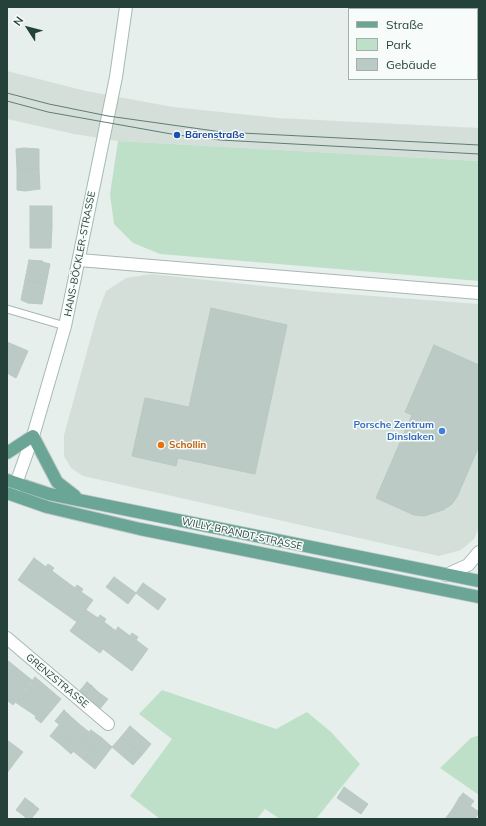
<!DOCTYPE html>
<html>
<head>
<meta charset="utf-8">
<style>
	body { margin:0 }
	#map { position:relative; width:486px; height:826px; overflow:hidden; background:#e6efeb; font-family:Mulish,sans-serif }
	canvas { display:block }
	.frame { position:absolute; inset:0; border:8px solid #24423a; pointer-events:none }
	.legend { position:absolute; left:348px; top:8px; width:130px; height:72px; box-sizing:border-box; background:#f7fbf9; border:1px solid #a3b1ad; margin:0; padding:5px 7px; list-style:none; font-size:12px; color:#24423a }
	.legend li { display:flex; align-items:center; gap:8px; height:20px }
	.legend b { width:20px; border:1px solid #a3b1ad }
	.north { position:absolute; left:8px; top:8px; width:40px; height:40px; -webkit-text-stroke:3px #f7fbf9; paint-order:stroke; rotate:306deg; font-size:11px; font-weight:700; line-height:16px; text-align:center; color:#24423a }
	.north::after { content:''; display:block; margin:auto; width:14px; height:18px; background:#24423a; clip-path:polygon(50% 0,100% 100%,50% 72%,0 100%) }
</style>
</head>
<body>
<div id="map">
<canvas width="486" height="826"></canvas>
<div class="frame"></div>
<ul class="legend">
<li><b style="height:5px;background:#6aa596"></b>Straße</li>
<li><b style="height:11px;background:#bfe0c8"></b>Park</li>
<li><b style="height:11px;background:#bbcac4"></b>Gebäude</li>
</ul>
<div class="north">N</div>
</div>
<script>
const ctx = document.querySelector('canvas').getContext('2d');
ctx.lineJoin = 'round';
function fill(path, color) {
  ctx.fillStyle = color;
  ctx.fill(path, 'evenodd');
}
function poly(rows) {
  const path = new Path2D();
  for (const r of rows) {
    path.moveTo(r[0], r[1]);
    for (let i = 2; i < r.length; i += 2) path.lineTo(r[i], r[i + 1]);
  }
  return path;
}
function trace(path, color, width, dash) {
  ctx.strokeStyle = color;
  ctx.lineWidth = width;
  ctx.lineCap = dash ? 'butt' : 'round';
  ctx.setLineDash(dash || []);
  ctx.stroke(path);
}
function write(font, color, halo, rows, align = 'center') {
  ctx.font = font + ' Mulish,sans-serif';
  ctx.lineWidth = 3;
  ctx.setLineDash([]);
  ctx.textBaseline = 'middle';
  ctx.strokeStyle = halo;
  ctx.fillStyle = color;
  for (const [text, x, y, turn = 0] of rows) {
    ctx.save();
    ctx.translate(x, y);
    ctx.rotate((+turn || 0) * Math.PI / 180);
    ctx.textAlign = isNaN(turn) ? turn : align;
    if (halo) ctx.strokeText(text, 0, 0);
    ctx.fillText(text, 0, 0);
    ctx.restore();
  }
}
fill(poly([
	[7,71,86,91,173,107,278,118,479,128,479,161,118,141,74,134,7,119],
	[151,274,320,292,479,304,479,527,474,539,461,550,439,556,83,476,71,468,64,456,64,435,97,315,106,291,126,278]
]), '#d4dfda');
fill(poly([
	[118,141,479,161,479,281,160,254,133,243,114,224,110,194],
	[162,690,276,729,307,712,331,732,360,764,316,819,280,819,265,809,257,819,160,819,130,796,172,739,139,714],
	[479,735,479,795,440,768,471,738]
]), '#bfe0c8');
const building = poly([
	[362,7,381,7,381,9,362,9,362,7],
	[24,148,39,149,39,169,17,170,16,149,24,148],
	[39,169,40,189,25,191,17,190,17,170,39,169],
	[30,206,52,206,52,227,30,227,30,206],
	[30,227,52,227,51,248,30,248,30,227],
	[29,260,43,261,42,262,50,264,46,284,25,280,29,260],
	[25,280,46,284,42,304,28,303,21,300,25,280],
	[211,308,287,325,255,474,178,458,176,466,132,456,145,398,189,407,211,308],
	[7,342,28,351,16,378,7,373,7,342],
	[434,345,479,365,479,446,457,497,452,504,443,510,424,516,414,515,376,498,412,415,405,412,434,345],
	[34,558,46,567,48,564,54,568,52,571,75,588,77,585,83,589,81,592,93,600,77,622,18,580,34,558],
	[114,577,136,593,128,604,106,587,114,577],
	[143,583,166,599,158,610,136,593,143,583],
	[86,610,98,618,100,615,106,619,104,622,116,631,100,653,70,631,86,610],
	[118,627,130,636,132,633,138,637,136,640,148,649,132,671,103,649,118,627],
	[7,660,33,681,13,705,7,700,7,660],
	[35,677,61,699,41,723,35,718,36,716,15,702,35,677],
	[87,682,92,686,84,697,78,693,87,682],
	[92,686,97,691,89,701,84,697,92,686],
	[97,691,102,695,94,706,89,701,97,691],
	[102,695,108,699,99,710,94,706,102,695],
	[64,710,68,714,60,725,55,721,64,710],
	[68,714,79,724,61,745,50,736,68,714],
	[79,724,89,732,71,754,61,745,79,724],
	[130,726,151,744,142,755,121,737,130,726],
	[91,730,102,738,84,760,73,751,91,730],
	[121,737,142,755,133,765,112,747,121,737],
	[102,738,112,747,95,769,84,760,102,738],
	[7,740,23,752,15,762,7,756,7,740],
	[7,756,15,762,7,773,7,756],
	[344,787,368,804,361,814,337,798,344,787],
	[463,793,474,801,470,806,459,798,463,793],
	[25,798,33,804,24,816,16,810,25,798],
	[459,798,479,812,475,819,464,819,452,810,459,798],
	[33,804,39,809,31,819,27,819,24,816,33,804],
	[452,810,464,819,445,819,452,810]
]);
fill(building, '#bbcac4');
trace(building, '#b8c9c2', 1);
const service = poly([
	[7,309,65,326]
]);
const minor = poly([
	[79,260,479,293],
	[446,575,468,565,479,552],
	[7,638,108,724]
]);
const secondary = poly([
	[13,492,33,436,65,326,116,77,126,7]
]);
const primary = poly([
	[7,453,33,436,57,482,75,496],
	[7,480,49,494,479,581],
	[7,493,47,507,140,529,479,597]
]);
trace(service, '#a8b8b2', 9);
trace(minor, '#a8b8b2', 14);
trace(secondary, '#a4bbb3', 14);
trace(primary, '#c2cac8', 14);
trace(service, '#fff', 7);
trace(minor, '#fff', 12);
trace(secondary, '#fff', 12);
trace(primary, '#6aa596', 12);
trace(poly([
	[7,93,49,104,108,116,222,132,479,145],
	[7,101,48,112,177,135,220,140,479,154]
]), '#5f7d75', 1);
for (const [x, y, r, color] of [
	[177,135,4,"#1a4fb4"],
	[442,431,4,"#3f7fe0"],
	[161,445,4,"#e8710a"]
]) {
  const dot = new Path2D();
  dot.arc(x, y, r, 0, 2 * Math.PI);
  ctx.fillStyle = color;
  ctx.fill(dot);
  trace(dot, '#f7fbf9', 1.5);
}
write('bold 10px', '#164399', '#f7fbf9', [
	["Bärenstraße",185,135]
], 'left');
write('10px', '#24423a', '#f7fbf9', [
	["HANS-BÖCKLER-STRASSE",80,254,-79],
	["WILLY-BRANDT-STRASSE",242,534,12],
	["GRENZSTRASSE",57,681,40]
]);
write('bold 10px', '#366cbe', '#f7fbf9', [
	["Porsche Zentrum",434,425],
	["Dinslaken",434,437]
], 'right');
write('bold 10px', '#c56008', '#f7fbf9', [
	["Schollin",169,445]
], 'left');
</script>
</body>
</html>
